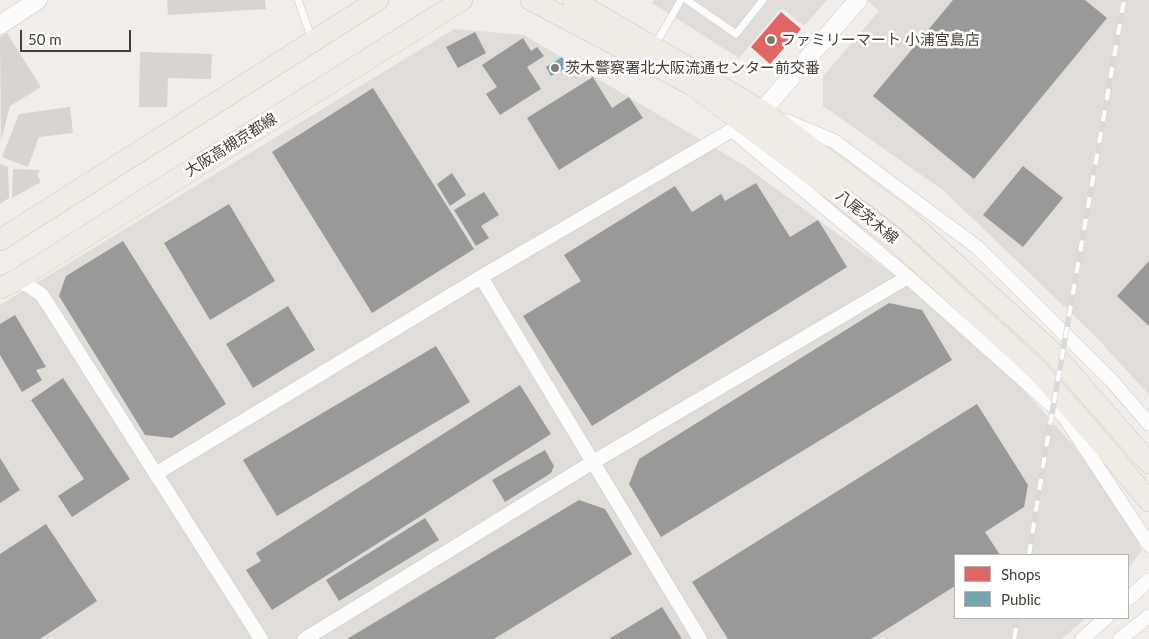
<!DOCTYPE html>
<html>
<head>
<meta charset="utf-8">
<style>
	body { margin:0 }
	#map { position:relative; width:1149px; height:639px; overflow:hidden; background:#f0edea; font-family:Lato,sans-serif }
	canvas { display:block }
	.legend { position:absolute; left:954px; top:554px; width:175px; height:65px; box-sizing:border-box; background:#fff; border:1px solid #b5b2af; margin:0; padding:6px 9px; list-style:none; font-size:15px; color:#463e36 }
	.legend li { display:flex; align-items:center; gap:10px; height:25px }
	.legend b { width:25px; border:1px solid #b5b2af }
	.scale { position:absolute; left:20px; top:30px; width:111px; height:22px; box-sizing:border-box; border:2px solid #463e36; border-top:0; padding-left:6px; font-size:15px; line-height:18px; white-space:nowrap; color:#463e36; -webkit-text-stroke:4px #fff; paint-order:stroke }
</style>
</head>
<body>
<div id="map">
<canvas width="1149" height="639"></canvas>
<ul class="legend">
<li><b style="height:14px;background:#e06666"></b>Shops</li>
<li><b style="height:14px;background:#76a5af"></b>Public</li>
</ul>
<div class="scale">50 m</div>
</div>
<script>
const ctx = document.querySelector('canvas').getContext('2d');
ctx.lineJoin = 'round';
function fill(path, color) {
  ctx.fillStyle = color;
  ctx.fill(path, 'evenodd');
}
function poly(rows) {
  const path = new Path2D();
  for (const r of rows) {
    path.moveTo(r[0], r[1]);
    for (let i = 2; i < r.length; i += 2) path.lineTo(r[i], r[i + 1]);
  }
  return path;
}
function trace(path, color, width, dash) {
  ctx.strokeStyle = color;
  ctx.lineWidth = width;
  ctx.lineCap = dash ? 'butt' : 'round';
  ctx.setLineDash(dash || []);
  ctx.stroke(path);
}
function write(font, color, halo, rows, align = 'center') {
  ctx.font = font + ' Lato,"Noto Sans JP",sans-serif';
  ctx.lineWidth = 5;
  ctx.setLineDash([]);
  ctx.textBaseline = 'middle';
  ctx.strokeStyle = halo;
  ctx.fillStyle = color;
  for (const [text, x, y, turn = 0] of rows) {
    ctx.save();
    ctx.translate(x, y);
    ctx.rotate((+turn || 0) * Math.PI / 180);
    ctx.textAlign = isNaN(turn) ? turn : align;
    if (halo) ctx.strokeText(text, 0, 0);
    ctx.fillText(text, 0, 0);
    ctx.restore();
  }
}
fill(poly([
	[867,0,1149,0,1149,395,1097,338,944,191,823,106,823,76,879,11],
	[454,29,524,35,745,166,917,292,1013,378,1073,445,1137,536,1141,551,1128,569,1128,555,955,555,955,618,1086,618,1062,639,0,639,0,305]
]), '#e0dcd8');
fill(poly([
	[654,0,827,0,804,26,782,8,739,58,652,3]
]), '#dfdcda');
fill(poly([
	[781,12,801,29,770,64,751,47]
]), '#e06666');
fill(poly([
	[562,57,567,67,551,76,546,67]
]), '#76a5af');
fill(poly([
	[953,0,1085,0,1107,18,974,179,873,96],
	[475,32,486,53,458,68,446,47],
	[523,38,531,51,537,47,544,56,527,67,541,89,500,115,486,94,497,87,482,65],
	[593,77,612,108,629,97,643,118,559,170,527,118],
	[373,88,474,249,372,313,272,152],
	[1023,166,1063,198,1023,247,983,215],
	[452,173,466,195,450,206,437,184],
	[756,183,790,237,818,220,847,267,592,426,523,316,581,281,564,255,675,186,692,212,721,194,725,201],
	[484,192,499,215,481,226,489,238,476,246,454,210],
	[229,204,275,281,210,320,164,243],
	[123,241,226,404,172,438,145,435,59,296,66,276],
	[1149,261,1149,326,1117,296],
	[889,303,922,310,952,360,661,537,629,484,639,459],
	[288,306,315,350,253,388,226,344],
	[15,315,46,367,36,370,42,380,22,392,0,355,0,324],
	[436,346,470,402,277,516,243,460],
	[63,378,130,479,72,517,58,496,84,479,31,400],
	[520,385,551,434,272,610,246,570,261,561,256,553],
	[977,404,1028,485,1024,507,985,532,1000,555,955,555,955,586,871,639,728,639,692,582],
	[545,450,554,466,551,473,505,502,492,480],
	[0,458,20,490,0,503],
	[579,500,605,509,632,554,494,639,347,639],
	[425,518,439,540,339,601,326,580],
	[46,524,97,601,40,639,0,639,0,554],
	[662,607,682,639,609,639]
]), '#999');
fill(poly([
	[167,0,265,0,266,9,168,15],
	[7,33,41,87,10,106,1,141,0,37],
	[140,52,212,54,211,79,168,78,167,107,139,107],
	[70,107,73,133,39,137,28,167,2,157,19,114],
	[0,164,8,167,9,198,0,204],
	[13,169,40,170,37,175,41,182,12,198]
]), '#d8d4d1');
const service = poly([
	[298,0,312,39],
	[687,0,736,34,763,0],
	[655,45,681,0]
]);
const minor = poly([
	[786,121,834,141,977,247,1111,380,1149,424],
	[481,277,700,639],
	[15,281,29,286,42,295,261,639],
	[157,473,481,277,732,130,908,277,1064,416,1149,545],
	[1128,599,1149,580],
	[305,639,593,462,908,277],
	[1082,639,1106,618],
	[1120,639,1149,616]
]);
const tertiary = poly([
	[0,25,38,0],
	[762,111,858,0]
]);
const primary = poly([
	[531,0,694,86,826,185,892,237,1038,371,1102,444,1149,501],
	[573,0,762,111,906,219,1052,352,1149,463],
	[0,240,378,0],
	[0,288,15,281,462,0]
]);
trace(service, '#ccc9c6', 8);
trace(minor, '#ccc9c6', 15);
trace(tertiary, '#ccc9c6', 19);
trace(primary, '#d2c6b8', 22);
trace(service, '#fdfcfc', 7);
trace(minor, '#fdfcfc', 14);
trace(tertiary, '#fdfcfc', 18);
trace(primary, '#f0ebe4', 21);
const rail = poly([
	[1029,555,1045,454,1124,0],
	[1014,639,1018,618]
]);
trace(rail, '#d9d9d8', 5.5);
trace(rail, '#fff', 4, [11]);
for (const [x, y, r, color] of [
	[771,40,5,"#827b75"],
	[555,68,5,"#827b75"]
]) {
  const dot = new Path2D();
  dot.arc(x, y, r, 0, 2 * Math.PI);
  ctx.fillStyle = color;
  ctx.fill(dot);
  trace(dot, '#fff', 2);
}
write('15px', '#463e36', '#fff', [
	["ファミリーマート 小浦宮島店",781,40],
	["茨木警察署北大阪流通センター前交番",565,68]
], 'left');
write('15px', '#463e36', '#fff', [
	["大阪高槻京都線",231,145,-32],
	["八尾茨木線",867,217,39]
]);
</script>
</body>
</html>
